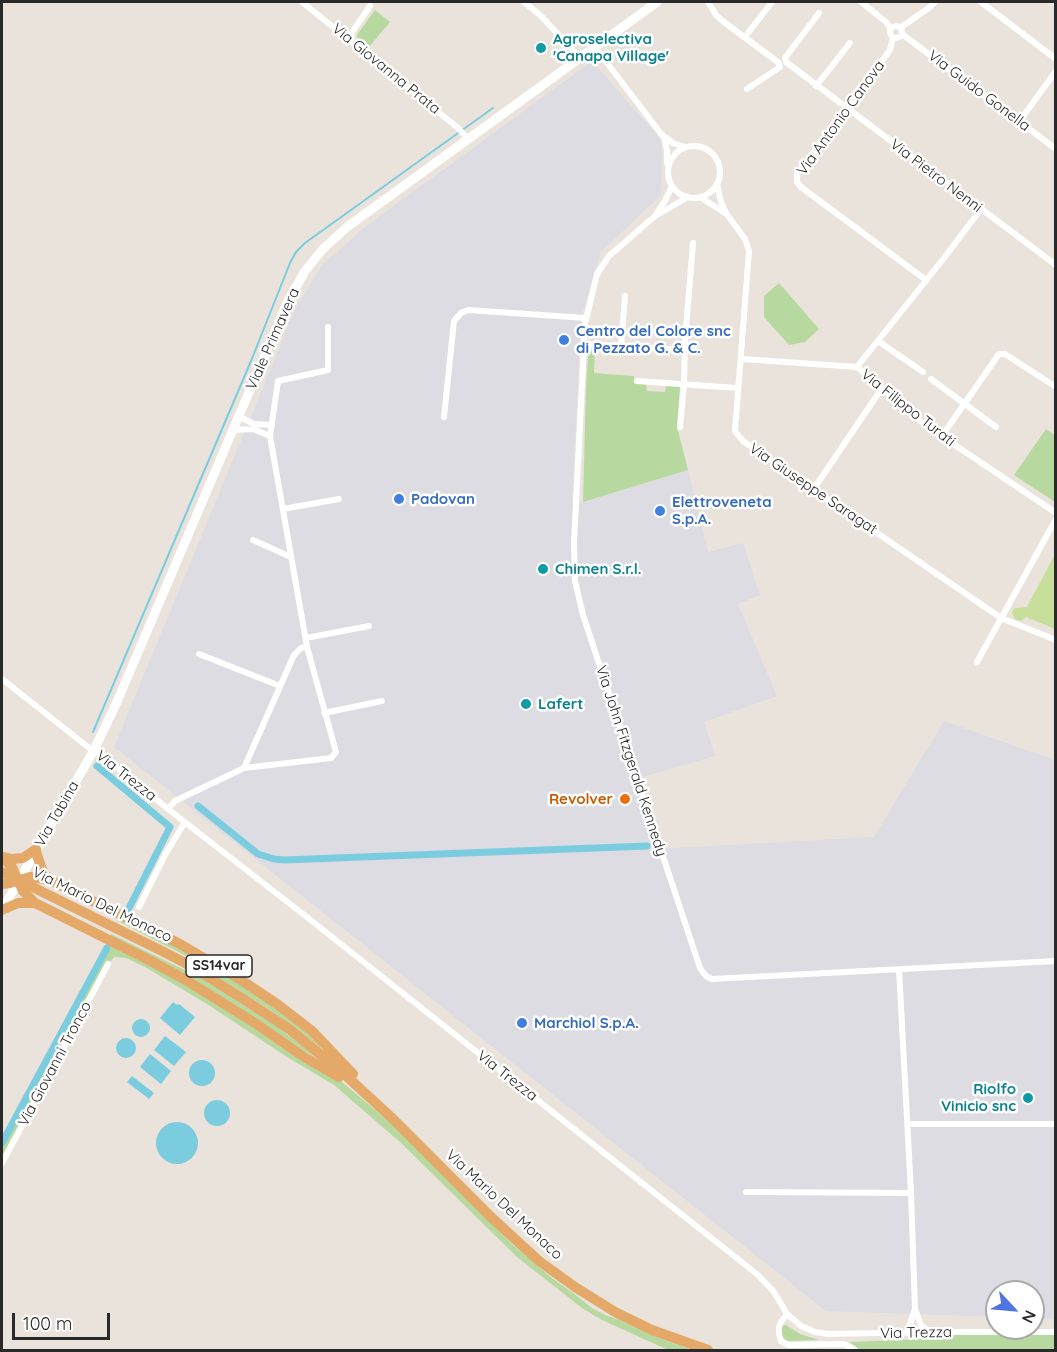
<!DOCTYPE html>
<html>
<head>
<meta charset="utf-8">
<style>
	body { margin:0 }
	#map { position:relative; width:1057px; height:1352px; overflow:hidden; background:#e9e3dc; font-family:Quicksand,sans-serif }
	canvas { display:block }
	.frame { position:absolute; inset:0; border:3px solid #292929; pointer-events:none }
	.north { position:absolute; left:985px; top:1280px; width:60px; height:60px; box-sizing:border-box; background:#fff; border:2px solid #a9a9a9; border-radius:50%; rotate:116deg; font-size:16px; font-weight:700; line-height:24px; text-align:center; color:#292929 }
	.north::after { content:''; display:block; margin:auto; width:21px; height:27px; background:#4f75e3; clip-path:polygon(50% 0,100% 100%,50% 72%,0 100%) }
	.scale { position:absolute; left:12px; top:1313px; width:98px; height:27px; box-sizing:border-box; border:3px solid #292929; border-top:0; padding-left:8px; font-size:18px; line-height:21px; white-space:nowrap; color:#292929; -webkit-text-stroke:4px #fff; paint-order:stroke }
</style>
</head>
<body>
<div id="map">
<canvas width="1057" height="1352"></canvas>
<div class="frame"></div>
<div class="north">N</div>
<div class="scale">100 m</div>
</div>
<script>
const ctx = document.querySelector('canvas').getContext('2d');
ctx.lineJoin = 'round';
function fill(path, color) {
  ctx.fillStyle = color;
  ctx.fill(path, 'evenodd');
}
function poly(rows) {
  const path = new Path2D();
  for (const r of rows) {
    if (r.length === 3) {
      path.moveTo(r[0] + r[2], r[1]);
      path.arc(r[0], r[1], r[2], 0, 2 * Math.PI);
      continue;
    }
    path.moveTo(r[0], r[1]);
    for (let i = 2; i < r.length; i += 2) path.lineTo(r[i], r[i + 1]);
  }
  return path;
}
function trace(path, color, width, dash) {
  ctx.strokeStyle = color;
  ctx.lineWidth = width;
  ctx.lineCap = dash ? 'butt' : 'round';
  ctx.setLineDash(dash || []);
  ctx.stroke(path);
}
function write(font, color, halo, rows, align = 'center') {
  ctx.font = font + ' Quicksand,sans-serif';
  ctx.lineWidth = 5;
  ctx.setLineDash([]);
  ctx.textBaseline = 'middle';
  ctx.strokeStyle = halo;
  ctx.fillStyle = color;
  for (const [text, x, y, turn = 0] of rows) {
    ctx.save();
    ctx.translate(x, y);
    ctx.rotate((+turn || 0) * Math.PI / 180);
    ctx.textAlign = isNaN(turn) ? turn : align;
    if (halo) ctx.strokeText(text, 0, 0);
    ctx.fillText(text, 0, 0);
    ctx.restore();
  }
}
fill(poly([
	[592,61,662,141,661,195,601,252,581,317,572,503,583,502,688,470,708,552,743,543,760,595,738,604,777,696,704,722,715,756,632,780,655,849,874,837,944,721,1055,760,1055,1319,1033,1318,1033,1292,997,1292,997,1317,826,1311,114,747,295,310,322,265,365,227]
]), '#dddce2');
fill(poly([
	[375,10,390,22,369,47,358,39,357,35],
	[779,283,819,329,805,342,789,345,764,317,764,296],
	[593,350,595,350,594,373,634,376,634,383,646,383,647,391,665,392,666,386,680,386,677,427,688,470,583,502,586,388,588,357,589,353],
	[1046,429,1055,435,1055,502,1014,475],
	[119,917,183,949,282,1011,332,1056,270,1010,192,961,192,959,118,921],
	[111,934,201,978,276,1026,323,1062,110,937],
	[112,945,166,972,336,1077,392,1124,513,1245,553,1279,573,1293,592,1308,605,1315,620,1320,657,1337,692,1350,668,1350,602,1320,582,1308,517,1257,400,1142,334,1085,287,1057,207,1004,145,967,126,958,114,957,110,962,2,1160,2,1150],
	[784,1325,786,1325,800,1334,819,1340,788,1341,783,1338,781,1328],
	[1055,1334,1056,1349,1043,1350,860,1350,848,1342,926,1339,933,1337,936,1335]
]), '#b7d99f');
fill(poly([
	[1055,554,1055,629,1026,617,1021,621,1015,619,1012,613,1014,608,1027,607]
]), '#c8df9c');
fill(poly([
	[173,1002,177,1005,179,1004,195,1017,180,1035,160,1018],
	[141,1028,9],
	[165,1036,186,1052,174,1066,154,1050],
	[126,1048,10],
	[150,1054,171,1071,161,1084,140,1067],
	[202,1073,13],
	[132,1076,154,1093,149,1099,127,1082],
	[217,1113,13],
	[177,1143,21]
]), '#7bccdf');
trace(poly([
	[93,732,251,361,290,263,296,252,305,243,493,108]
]), '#7bccdf', 2);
trace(poly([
	[97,766,170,827,128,910],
	[198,806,258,854,274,859,284,860,647,846],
	[2,1143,107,948]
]), '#7bccdf', 7);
trace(poly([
	[302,2,458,128,468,139],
	[524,2,541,16,580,58],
	[708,2,716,15,724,22,779,63,780,67,747,89],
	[861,2,886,22,891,29],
	[981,2,1056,59],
	[819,13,785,58,786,62,1056,265],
	[896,32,6],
	[900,28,930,7,935,2],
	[748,33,772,2],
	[902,34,1056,149],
	[348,38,370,6],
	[893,38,890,50,797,174,797,182,801,187,926,280],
	[595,47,662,135,673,143,685,147],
	[816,86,850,43],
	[1019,122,1056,71],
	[663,135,667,150,667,163],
	[694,172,26],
	[717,184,721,202,726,213,745,239,749,251,735,431,743,441,1001,618,1056,640],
	[688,197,655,216,609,256,597,274,585,324,574,543,575,581,583,615,700,968,706,976,712,979,1056,961],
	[700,197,725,213],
	[657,213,665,201,672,186],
	[878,341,923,372],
	[584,344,685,350],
	[621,346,625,296],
	[742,359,857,367,925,425,1056,513],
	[857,367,944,258,981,209],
	[931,379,996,427],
	[637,381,738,388],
	[238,416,254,424,272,425],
	[444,417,454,321,461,313,468,310,586,318],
	[680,427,684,385,685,341,693,243],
	[232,430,253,429,270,436],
	[942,436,999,354,1005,354,1056,387],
	[813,490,882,388],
	[283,509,339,499],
	[253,540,291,557],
	[306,638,369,626],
	[199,654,280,686],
	[977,662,1056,519],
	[2,679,88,747,98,752,168,809,303,914,758,1275,774,1292,787,1314,801,1326,815,1332,828,1334,931,1332,1056,1332],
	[324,713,382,701],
	[244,768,294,655,301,648,307,647],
	[168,809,175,801,244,768,331,758,336,752,307,647,270,436,278,381,328,370,328,327],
	[139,907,165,855,185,822],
	[899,969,911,1193,915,1309,921,1325,930,1332],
	[908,1124,1056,1124],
	[2,1163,108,964],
	[746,1192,911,1193],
	[787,1314,781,1322,779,1327,779,1334,781,1341,784,1343,789,1345,842,1344,849,1346,855,1350],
	[907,1333,915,1309]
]), '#fff', 6);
trace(poly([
	[2,910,94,750,116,704,287,303,305,271,323,249,347,227,657,2]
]), '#fff', 9);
trace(poly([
	[2,857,11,859,23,858,36,849,37,855,43,872,50,880,180,944,241,980,277,1004,312,1031,353,1074],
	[2,857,12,867,23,891,35,903,147,959,184,979,255,1023,304,1057,339,1077],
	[2,872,164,952,189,965,248,1002,289,1029,342,1072,393,1119,492,1218,539,1261,575,1287,615,1312,652,1330,708,1350],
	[2,884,10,883,30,877,49,880],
	[2,910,18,903,35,903]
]), '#e4a968', 10);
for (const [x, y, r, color] of [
	[541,48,6,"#0f9aa8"],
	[564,340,6,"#3f7fe0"],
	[399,499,6,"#3f7fe0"],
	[660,511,6,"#3f7fe0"],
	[543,569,6,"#0f9aa8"],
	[526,704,6,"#0f9aa8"],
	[625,799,6,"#e8710a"],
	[522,1023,6,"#3f7fe0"],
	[1028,1098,6,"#0f9aa8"]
]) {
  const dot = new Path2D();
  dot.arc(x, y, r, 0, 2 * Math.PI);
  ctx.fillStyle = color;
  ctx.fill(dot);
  trace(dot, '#fff', 2);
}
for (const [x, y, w] of [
	[219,966,66]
]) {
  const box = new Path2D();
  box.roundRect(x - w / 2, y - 11, w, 22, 4.5);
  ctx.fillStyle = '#fff';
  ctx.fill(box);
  trace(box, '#292929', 1.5);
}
write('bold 14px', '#292929', null, [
	["SS14var",219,966]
]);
write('bold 15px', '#0d838f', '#fff', [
	["Agroselectiva",553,39],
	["'Canapa Village'",553,56],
	["Chimen S.r.l.",555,569],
	["Lafert",538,704],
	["Riolfo",1016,1089,"right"],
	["Vinicio snc",1016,1106,"right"]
], 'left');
write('15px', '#292929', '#fff', [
	["Via Giovanna Prata",386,69,39],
	["Via Guido Gonella",979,91,37],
	["Via Antonio Canova",841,118,-54],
	["Via Pietro Nenni",936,176,37],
	["Viale Primavera",273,339,-66],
	["Via Filippo Turati",908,408,38],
	["Via Giuseppe Saragat",813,489,34],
	["Via John Fitzgerald Kennedy",631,761,72],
	["Via Trezza",126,776,38],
	["Via Tabina",57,814,-60],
	["Via Mario Del Monaco",102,905,26],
	["Via Giovanni Tronco",55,1064,-62],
	["Via Trezza",507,1076,38],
	["Via Mario Del Monaco",504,1205,43],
	["Via Trezza",916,1333,-1]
]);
write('bold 15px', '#366cbe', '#fff', [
	["Centro del Colore snc",576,331],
	["di Pezzato G. & C.",576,348],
	["Padovan",411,499],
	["Elettroveneta",672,502],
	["S.p.A.",672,519],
	["Marchiol S.p.A.",534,1023]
], 'left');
write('bold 15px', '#c56008', '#fff', [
	["Revolver",613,799]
], 'right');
</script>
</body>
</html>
